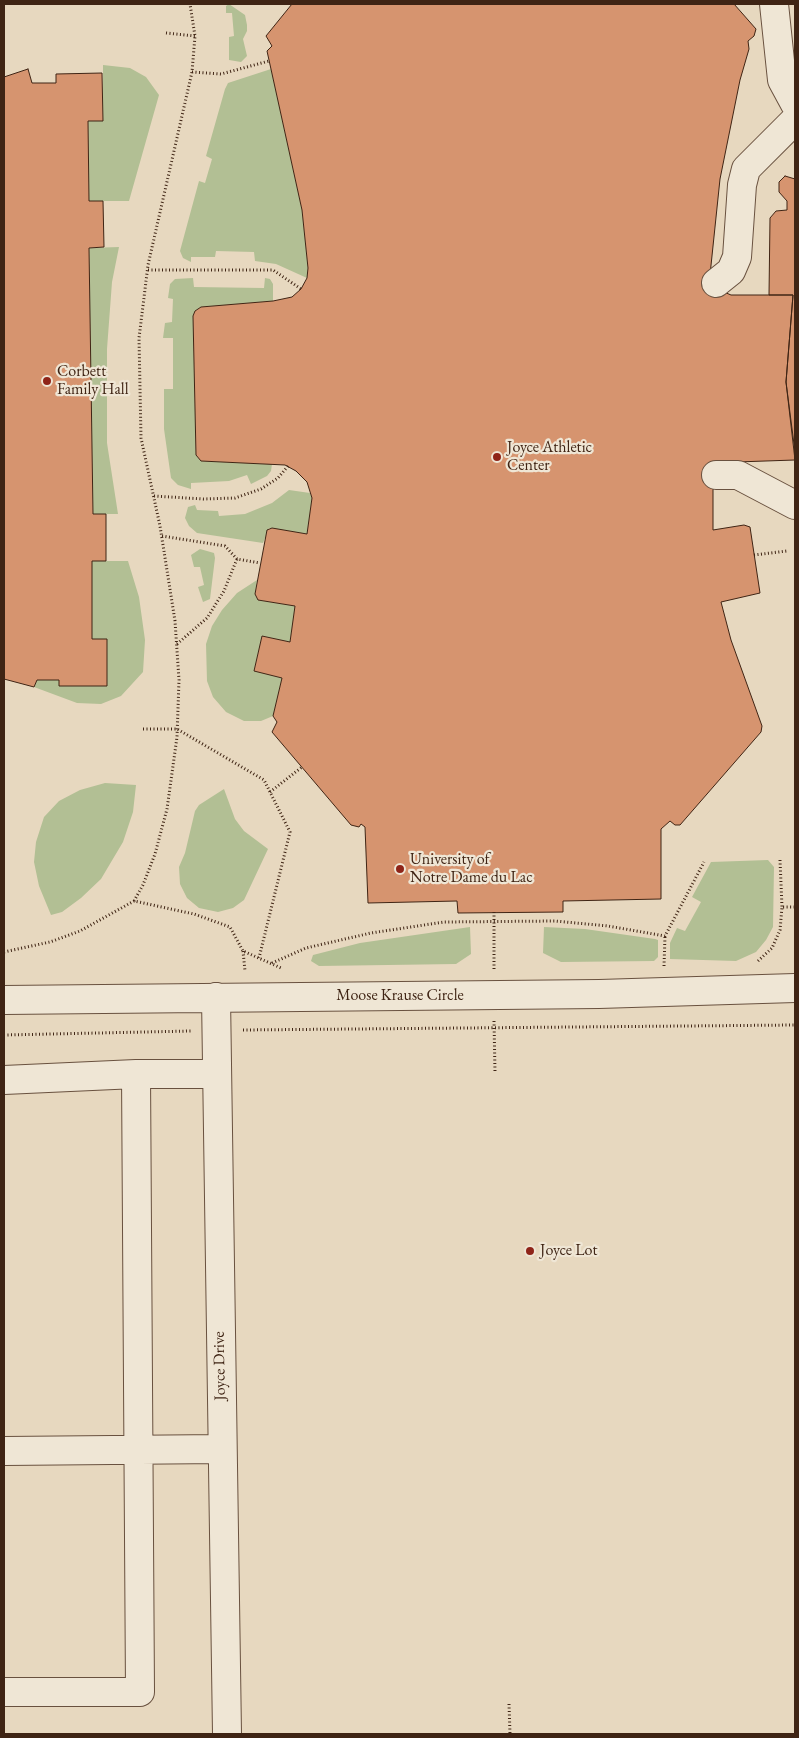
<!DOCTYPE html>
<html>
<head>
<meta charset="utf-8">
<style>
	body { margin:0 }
	#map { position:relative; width:799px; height:1738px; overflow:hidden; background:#e7d8bf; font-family:"EB Garamond",serif }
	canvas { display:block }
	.frame { position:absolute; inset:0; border:5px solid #3f2414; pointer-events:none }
</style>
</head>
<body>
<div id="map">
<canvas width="799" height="1738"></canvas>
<div class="frame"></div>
</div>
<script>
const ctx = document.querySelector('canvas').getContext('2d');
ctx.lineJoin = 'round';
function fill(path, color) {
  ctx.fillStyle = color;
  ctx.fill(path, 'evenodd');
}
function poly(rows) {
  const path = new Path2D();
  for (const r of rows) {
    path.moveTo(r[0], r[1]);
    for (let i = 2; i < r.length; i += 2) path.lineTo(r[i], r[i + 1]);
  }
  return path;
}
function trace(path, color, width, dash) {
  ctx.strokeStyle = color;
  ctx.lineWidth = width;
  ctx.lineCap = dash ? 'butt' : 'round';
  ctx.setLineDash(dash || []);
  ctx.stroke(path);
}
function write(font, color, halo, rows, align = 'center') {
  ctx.font = font + ' "EB Garamond",serif';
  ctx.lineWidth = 4.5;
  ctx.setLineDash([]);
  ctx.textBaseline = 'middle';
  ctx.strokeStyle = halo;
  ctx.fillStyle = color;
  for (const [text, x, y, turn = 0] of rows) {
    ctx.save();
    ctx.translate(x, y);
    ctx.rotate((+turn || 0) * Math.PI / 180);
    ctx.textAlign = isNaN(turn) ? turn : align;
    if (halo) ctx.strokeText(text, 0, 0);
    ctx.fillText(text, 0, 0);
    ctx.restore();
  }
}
fill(poly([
	[229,4,245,15,247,25,247,31,243,39,247,56,241,62,229,60,229,37,234,36,232,13,226,13,226,6],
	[103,65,130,68,146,77,159,95,129,201,89,201,88,121,103,121],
	[271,69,302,210,308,268,307,278,276,264,255,261,254,252,216,251,215,257,191,257,191,262,183,258,180,251,199,181,205,183,212,159,206,156,225,89,228,83],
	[119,247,112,282,107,349,107,443,118,514,93,514,89,248],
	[193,278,194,287,264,288,265,278,270,279,273,284,273,301,201,307,195,311,193,316,196,455,201,461,272,464,271,471,267,476,251,484,247,475,229,481,191,483,191,489,178,485,171,478,164,429,164,389,173,389,173,338,163,338,165,323,172,322,173,299,168,298,170,284,175,279],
	[289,490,310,493,312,498,307,534,269,528,263,543,197,533,189,526,185,518,188,507,195,505,197,510,218,511,219,516,245,514,272,503],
	[200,549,214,553,215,558,210,599,203,602,198,587,204,585,200,567,194,567,191,555],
	[92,561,128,561,139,597,145,640,143,672,121,696,101,704,77,703,34,687,37,680,59,680,59,686,107,686,107,639,92,639],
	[257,580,255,594,258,600,295,606,290,642,262,636,254,671,282,678,273,716,261,721,244,721,226,712,213,697,207,681,206,644,212,626,222,610,237,593],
	[105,783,136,785,133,812,123,842,101,879,81,898,62,912,51,915,39,886,34,862,36,842,44,817,59,801,80,790],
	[224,789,235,819,244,831,268,849,244,900,233,908,218,912,199,908,187,898,180,884,179,867,185,853,195,811,199,805],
	[768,860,774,867,773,927,766,940,756,952,736,961,670,959,670,943,677,928,685,931,701,902,692,897,711,862],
	[470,927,471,954,456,964,319,966,311,961,313,955,360,943],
	[544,927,585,929,655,939,658,940,658,957,654,961,561,962,543,953]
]), '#b2bf94');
const building = poly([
	[292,4,734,4,756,29,754,36,748,41,749,49,740,80,720,179,710,275,724,292,731,295,793,295,786,382,795,460,736,462,716,475,713,490,713,530,744,525,750,527,760,593,721,602,731,640,762,726,761,732,680,825,675,825,670,821,661,829,661,899,563,901,563,912,458,913,457,901,368,903,365,827,361,824,359,827,351,825,272,732,277,722,273,716,282,678,254,671,262,636,290,642,295,606,258,600,255,594,267,530,272,528,307,534,312,498,307,482,296,471,285,465,201,461,196,455,193,316,195,311,201,307,273,301,292,297,301,289,307,278,308,268,302,210,267,51,272,46,266,36,292,4],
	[28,69,32,83,56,83,56,74,102,73,103,121,88,121,89,201,103,201,104,247,89,248,93,514,106,514,106,561,92,561,92,639,107,639,107,686,59,686,59,680,37,680,34,687,4,679,4,77,28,69],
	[785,176,795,179,795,452,786,382,793,295,769,295,770,218,776,211,787,210,787,201,779,192,779,182,785,176]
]);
fill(building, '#d6946f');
trace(building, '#3f2414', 1);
const minor = poly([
	[774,4,782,80,795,104],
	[716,283,731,271,737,257,742,185,746,169,795,120],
	[716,475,738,475,795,505],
	[216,997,227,1734],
	[4,1000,599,994,795,988],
	[136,1074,217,1074],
	[4,1080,136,1074,140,1692,4,1692],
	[4,1451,221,1449]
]);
trace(minor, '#69513f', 30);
trace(poly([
	[166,33,195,36],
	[192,72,221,74,269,61],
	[148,270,273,270,301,289],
	[154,496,203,499,235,498,261,489,278,478,288,466],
	[162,536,225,546,237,559,260,563],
	[754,555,787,551],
	[177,644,207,618,224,591,237,559],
	[143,729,177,729,264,780,290,832,259,958],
	[270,792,302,767],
	[780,860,782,907],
	[134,901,143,885,155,854,167,809,177,737,179,680,175,621,160,526,141,438,139,338,148,265,192,72,195,36,190,4],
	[494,912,494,969],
	[243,951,245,971],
	[4,952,50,942,80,931,134,901,194,914,230,927,243,951,281,968],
	[758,961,772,948,780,930,782,907,795,907],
	[272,963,306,948,371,933,444,922,555,921,608,926,665,936,704,862],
	[664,966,665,936],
	[494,1021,495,1072],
	[243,1030,795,1025],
	[4,1035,191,1031],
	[509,1704,510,1734]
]), '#3f2414', 3, [1, 2.5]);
trace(minor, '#efe6d5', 28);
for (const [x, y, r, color] of [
	[47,381,5,"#8f2418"],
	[497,457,5,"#8f2418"],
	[400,869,5,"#8f2418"],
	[530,1251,5,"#8f2418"]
]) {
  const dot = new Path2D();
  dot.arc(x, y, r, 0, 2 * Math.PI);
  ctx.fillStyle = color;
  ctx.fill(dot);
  trace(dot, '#efe6d5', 2);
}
write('16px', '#3f2414', '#efe6d5', [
	["Corbett",57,372],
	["Family Hall",57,390],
	["Joyce Athletic",507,448],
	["Center",507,466],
	["University of",410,860],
	["Notre Dame du Lac",410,878],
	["Joyce Lot",540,1251]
], 'left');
write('16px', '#3f2414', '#efe6d5', [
	["Moose Krause Circle",400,996],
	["Joyce Drive",220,1366,-91]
]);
</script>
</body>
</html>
